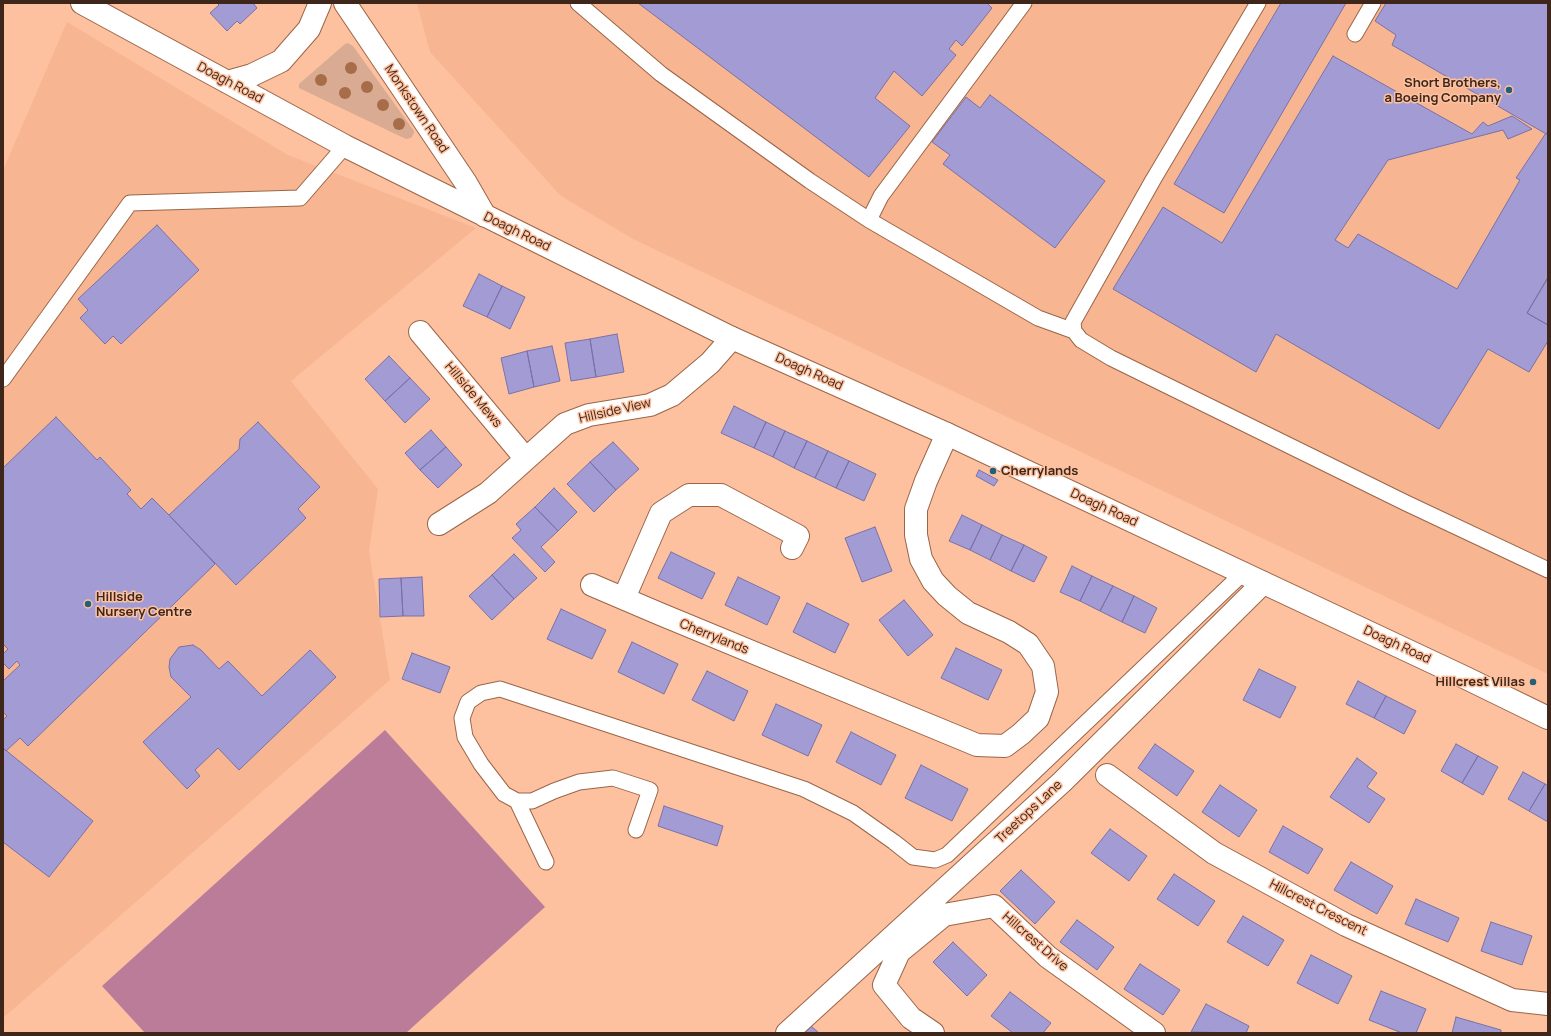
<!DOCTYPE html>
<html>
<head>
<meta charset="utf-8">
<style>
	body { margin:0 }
	#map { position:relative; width:1551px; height:1036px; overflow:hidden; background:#fdc1a0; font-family:Manrope,sans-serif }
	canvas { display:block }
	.frame { position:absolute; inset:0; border:4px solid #3e271a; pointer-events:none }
</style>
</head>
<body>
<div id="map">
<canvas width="1551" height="1036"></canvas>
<div class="frame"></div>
</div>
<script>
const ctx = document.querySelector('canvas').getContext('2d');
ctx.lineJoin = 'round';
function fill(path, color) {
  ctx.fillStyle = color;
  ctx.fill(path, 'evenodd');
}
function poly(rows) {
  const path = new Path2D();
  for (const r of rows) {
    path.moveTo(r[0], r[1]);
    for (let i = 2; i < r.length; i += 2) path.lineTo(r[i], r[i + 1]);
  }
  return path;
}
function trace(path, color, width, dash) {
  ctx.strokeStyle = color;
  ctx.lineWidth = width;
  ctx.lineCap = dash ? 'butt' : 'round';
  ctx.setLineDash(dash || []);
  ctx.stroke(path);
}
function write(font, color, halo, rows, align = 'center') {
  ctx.font = font + ' Manrope,sans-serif';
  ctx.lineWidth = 3;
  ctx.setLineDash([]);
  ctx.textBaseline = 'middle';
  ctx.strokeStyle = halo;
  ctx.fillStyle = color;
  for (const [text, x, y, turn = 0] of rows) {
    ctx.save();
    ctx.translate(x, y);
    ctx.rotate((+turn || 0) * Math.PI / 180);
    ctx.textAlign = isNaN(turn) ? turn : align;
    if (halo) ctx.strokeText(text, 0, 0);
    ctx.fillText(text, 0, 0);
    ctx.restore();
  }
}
fill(poly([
	[417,3,1548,3,1548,674,633,239,561,196,430,52],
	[67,22,288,155,476,228,291,381,378,489,369,551,390,680,3,1018,3,170]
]), '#f7b591');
fill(poly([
	[345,44,348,43,353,46,414,131,414,133,411,138,406,139,299,88,299,84]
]), '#d8ab92');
fill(poly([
	[385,730,545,907,406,1033,145,1033,102,986]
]), '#ba7c99');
const building = poly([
	[217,3,253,3,257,8,240,24,237,21,227,31,210,13,219,5,217,3],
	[638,3,989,3,988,4,992,8,962,46,956,40,949,49,956,55,922,96,894,71,875,98,910,126,869,177,638,3],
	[1281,3,1346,3,1224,213,1174,184,1281,3],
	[1386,3,1548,3,1548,135,1392,45,1396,35,1375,21,1386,3],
	[1333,56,1472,134,1483,122,1488,126,1512,116,1532,129,1508,139,1503,130,1388,160,1335,240,1348,248,1358,234,1457,289,1520,180,1516,178,1546,133,1548,134,1548,277,1527,313,1548,325,1548,341,1529,372,1488,349,1439,429,1276,334,1256,372,1113,289,1163,207,1222,243,1333,56],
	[990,95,1105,181,1055,248,943,164,950,155,932,142,966,97,980,108,990,95],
	[157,225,199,270,121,344,113,336,105,344,80,318,88,310,78,299,157,225],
	[479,274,502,286,487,317,463,306,479,274],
	[1548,278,1548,325,1527,313,1548,278],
	[502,286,525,297,510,329,487,317,502,286],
	[617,334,624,372,596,377,590,339,617,334],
	[590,339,596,377,571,381,565,343,590,339],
	[552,346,560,381,534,387,527,351,552,346],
	[527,351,534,387,509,394,501,358,527,351],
	[389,356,410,378,385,401,365,379,389,356],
	[410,378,430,399,405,423,385,401,410,378],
	[734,406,766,422,754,448,721,433,734,406],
	[56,417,97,460,100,457,131,490,127,494,141,509,152,498,169,515,215,564,28,746,20,738,6,751,3,748,3,720,7,716,3,712,3,681,20,665,17,661,9,669,3,663,3,654,8,649,3,644,3,468,56,417],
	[258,422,320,487,298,509,306,518,236,585,169,515,239,449,240,439,258,422],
	[766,422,785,431,773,457,754,448,766,422],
	[431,430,446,447,420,470,405,453,431,430],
	[785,431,807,441,794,468,773,457,785,431],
	[807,441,828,451,815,478,794,468,807,441],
	[613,442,639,469,616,490,590,462,613,442],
	[446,447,462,465,438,488,420,470,446,447],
	[828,451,849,461,836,488,815,478,828,451],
	[849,461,876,474,864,501,836,488,849,461],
	[590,462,616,490,594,512,567,484,590,462],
	[979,470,998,480,994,486,976,476,979,470],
	[554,488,577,512,558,531,535,507,554,488],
	[535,507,558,531,541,547,555,562,545,572,512,538,521,530,516,524,535,507],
	[962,515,982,525,970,550,949,541,962,515],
	[982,525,1002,535,990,560,970,550,982,525],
	[875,527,892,571,862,582,845,538,875,527],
	[1002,535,1024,545,1011,571,990,560,1002,535],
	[1024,545,1047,557,1034,582,1011,571,1024,545],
	[671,552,715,573,702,599,658,578,671,552],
	[514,554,537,578,514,599,492,575,514,554],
	[1072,566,1092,576,1080,601,1060,592,1072,566],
	[492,575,514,599,492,620,469,596,492,575],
	[1092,576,1113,586,1100,611,1080,601,1092,576],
	[422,577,424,616,403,616,401,578,422,577],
	[738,577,780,597,767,625,725,605,738,577],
	[401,578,403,616,380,617,379,579,401,578],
	[1113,586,1134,596,1122,622,1100,611,1113,586],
	[1134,596,1157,608,1145,633,1122,622,1134,596],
	[904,600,933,635,908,656,879,620,904,600],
	[807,603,849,624,835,653,793,632,807,603],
	[561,609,606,630,592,659,547,639,561,609],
	[632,642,678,664,664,694,618,672,632,642],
	[193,645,201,650,219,669,228,661,262,696,310,650,336,677,239,770,218,748,195,770,200,776,187,789,143,742,191,697,171,677,169,667,170,659,179,647,193,645],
	[956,648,1002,670,988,700,941,678,956,648],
	[412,653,450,667,440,693,402,679,412,653],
	[1259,669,1296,687,1280,718,1243,700,1259,669],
	[707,671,748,691,734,721,692,700,707,671],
	[1358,681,1386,696,1374,718,1346,704,1358,681],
	[1386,696,1416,711,1404,734,1374,718,1386,696],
	[776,704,822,725,808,756,762,735,776,704],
	[851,732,896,755,881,785,836,762,851,732],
	[1155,744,1194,771,1177,796,1138,768,1155,744],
	[1456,744,1478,756,1462,783,1441,771,1456,744],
	[3,748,93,821,49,877,3,842,3,748],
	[1478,756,1498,767,1483,795,1462,783,1478,756],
	[1357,758,1377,773,1367,787,1385,799,1369,823,1330,797,1357,758],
	[921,765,968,789,952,821,905,798,921,765],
	[1523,772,1545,784,1529,811,1508,799,1523,772],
	[1545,784,1548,786,1548,822,1529,811,1545,784],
	[1220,785,1257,810,1239,837,1202,812,1220,785],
	[664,806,723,826,717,846,658,826,664,806],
	[1283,826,1323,849,1308,874,1269,852,1283,826],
	[1110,829,1147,856,1129,881,1091,853,1110,829],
	[1351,862,1393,886,1377,914,1334,890,1351,862],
	[1021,870,1055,902,1035,924,1000,891,1021,870],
	[1174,874,1215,901,1198,926,1157,899,1174,874],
	[1416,899,1459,918,1448,942,1405,924,1416,899],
	[1243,916,1284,940,1268,966,1227,942,1243,916],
	[1077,920,1114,947,1097,970,1060,942,1077,920],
	[1491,922,1532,936,1522,965,1481,951,1491,922],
	[953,942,987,975,967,996,933,962,953,942],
	[1311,955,1352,976,1338,1004,1297,983,1311,955],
	[1140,964,1180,990,1163,1015,1124,989,1140,964],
	[1381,991,1426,1009,1416,1033,1402,1033,1369,1020,1381,991],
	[1010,992,1051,1023,1043,1033,1013,1033,991,1016,1010,992],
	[1206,1004,1249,1026,1246,1033,1191,1032,1206,1004],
	[1456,1017,1501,1030,1501,1033,1452,1033,1456,1017],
	[811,1026,819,1033,804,1033,811,1026]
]);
fill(building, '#a39cd4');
trace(building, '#7971a7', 1);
const lane = poly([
	[578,3,661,74,810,181,869,220,1038,318,1074,331],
	[1258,3,1153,180,1073,322,1074,331,1081,340,1111,358,1406,503,1548,570],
	[1355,34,1373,3],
	[869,220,881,196,1024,3],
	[3,379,130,203,300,198,345,146],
	[517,801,546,862],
	[636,830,650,790,613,778,579,782,554,791,532,801,517,801,504,794,481,764,465,737,462,718,468,702,481,693,500,689,804,789,853,813,894,842,913,857,935,860,947,855,1243,573]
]);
const street = poly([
	[420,332,526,459],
	[439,524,488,493,565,424,589,415,650,405,672,395,710,363,732,338],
	[592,585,660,614,977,745,1005,746,1021,734,1038,718,1047,692,1043,666,1028,644,1009,632,968,613,947,596,933,581,921,559,916,535,916,509,926,481,947,434],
	[624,598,661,513,689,495,721,495,798,536,792,548],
	[1107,775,1214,853,1346,925,1512,1000,1548,1004],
	[787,1033,1062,782,1263,583],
	[933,1033,911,1018,884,985,899,952,944,915,994,906,1048,957,1154,1033]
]);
const secondary = poly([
	[82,3,345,146,732,338,947,434,1466,678,1548,718],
	[345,3,466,183,485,216],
	[227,82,252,75,281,61,309,29,320,3]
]);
trace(lane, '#9b6547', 17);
trace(street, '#9b6547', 24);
trace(secondary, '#9b6547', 24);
trace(lane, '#fff', 15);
trace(street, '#fff', 22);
trace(secondary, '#fff', 22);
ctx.fillStyle = '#a66d48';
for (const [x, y] of [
	[351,68],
	[321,80],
	[367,87],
	[345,93],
	[383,105],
	[399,124]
]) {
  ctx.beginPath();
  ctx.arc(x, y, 6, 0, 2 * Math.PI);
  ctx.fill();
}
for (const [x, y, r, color] of [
	[1509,90,4,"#245e77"],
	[993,471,4,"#245e77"],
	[88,604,4,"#245e77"],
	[1533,682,4,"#245e77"]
]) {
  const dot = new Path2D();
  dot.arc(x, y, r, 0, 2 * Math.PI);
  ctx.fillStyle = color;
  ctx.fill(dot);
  trace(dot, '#fdc1a0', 1.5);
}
write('13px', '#3e271a', '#fdc1a0', [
	["Doagh Road",230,83,28],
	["Monkstown Road",416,109,56],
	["Doagh Road",517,232,26],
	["Doagh Road",809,372,24],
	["Hillside Mews",473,395,50],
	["Hillside View",615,411,-13],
	["Doagh Road",1104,508,25],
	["Cherrylands",714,637,22],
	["Doagh Road",1397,645,25],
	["Treetops Lane",1029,812,-43],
	["Hillcrest Crescent",1318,908,27],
	["Hillcrest Drive",1035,942,41]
]);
write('bold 13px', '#3e271a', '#fdc1a0', [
	["Short Brothers,",1501,83],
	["a Boeing Company",1501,98],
	["Cherrylands",1001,471,"left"],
	["Hillside",96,597,"left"],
	["Nursery Centre",96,612,"left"],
	["Hillcrest Villas",1525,682]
], 'right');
</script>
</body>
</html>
